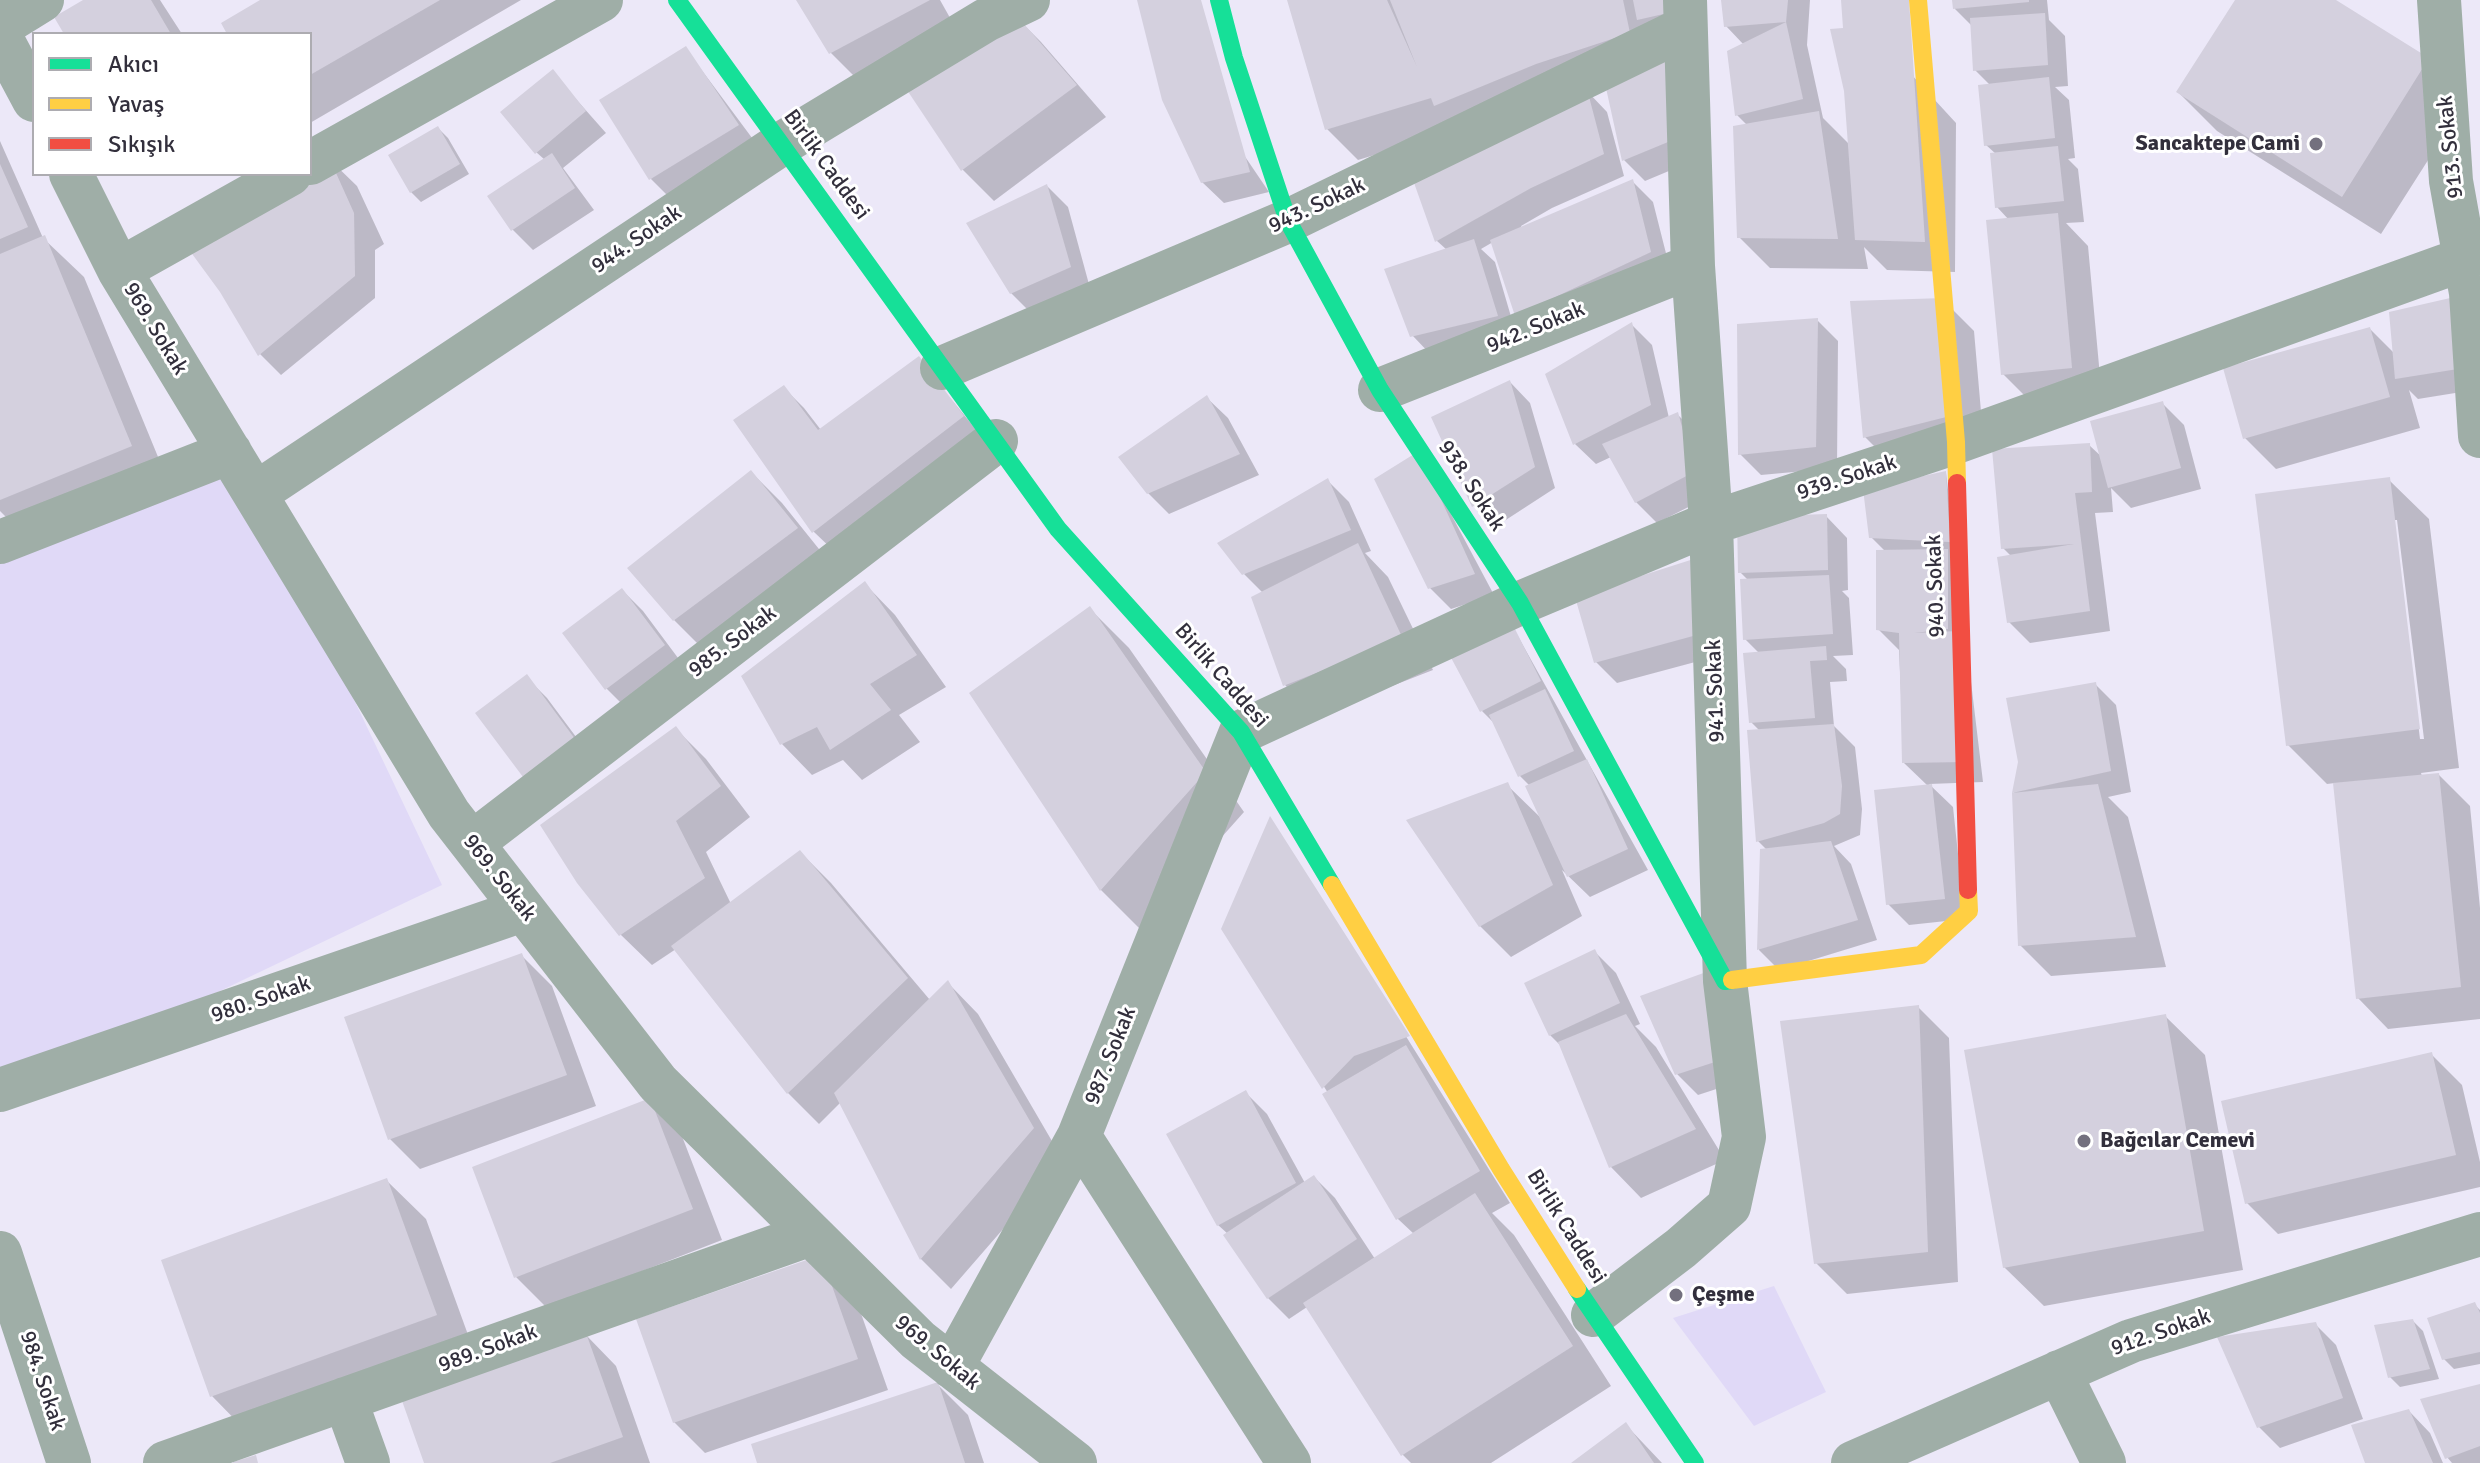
<!DOCTYPE html>
<html>
<head>
<meta charset="utf-8">
<style>
	body { margin:0 }
	#map { position:relative; width:2480px; height:1463px; overflow:hidden; background:#ece8f8; font-family:Signika,sans-serif }
	canvas { display:block }
	.legend { position:absolute; left:32px; top:32px; width:280px; height:144px; box-sizing:border-box; background:#fff; border:2px solid #adacb1; margin:0; padding:10px 14px; list-style:none; font-size:24px; color:#322f3c }
	.legend li { display:flex; align-items:center; gap:16px; height:40px }
	.legend b { width:40px; border:2px solid #adacb1 }
</style>
</head>
<body>
<div id="map">
<canvas width="2480" height="1463"></canvas>
<ul class="legend">
<li><b style="height:10px;background:#16e098"></b>Akıcı</li>
<li><b style="height:10px;background:#ffcf43"></b>Yavaş</li>
<li><b style="height:10px;background:#f24e42"></b>Sıkışık</li>
</ul>
</div>
<script>
const ctx = document.querySelector('canvas').getContext('2d');
ctx.lineJoin = 'round';
function fill(path, color) {
  ctx.fillStyle = color;
  ctx.fill(path, 'evenodd');
}
function poly(rows) {
  const path = new Path2D();
  for (const r of rows) {
    path.moveTo(r[0], r[1]);
    for (let i = 2; i < r.length; i += 2) path.lineTo(r[i], r[i + 1]);
  }
  return path;
}
function trace(path, color, width, dash) {
  ctx.strokeStyle = color;
  ctx.lineWidth = width;
  ctx.lineCap = dash ? 'butt' : 'round';
  ctx.setLineDash(dash || []);
  ctx.stroke(path);
}
function write(font, color, halo, rows, align = 'center') {
  ctx.font = font + ' Signika,sans-serif';
  ctx.lineWidth = 6;
  ctx.setLineDash([]);
  ctx.textBaseline = 'middle';
  ctx.strokeStyle = halo;
  ctx.fillStyle = color;
  for (const [text, x, y, turn = 0] of rows) {
    ctx.save();
    ctx.translate(x, y);
    ctx.rotate((+turn || 0) * Math.PI / 180);
    ctx.textAlign = isNaN(turn) ? turn : align;
    if (halo) ctx.strokeText(text, 0, 0);
    ctx.fillText(text, 0, 0);
    ctx.restore();
  }
}
fill(poly([
	[226,430,442,885,0,1096,0,537],
	[1774,1286,1826,1392,1754,1426,1673,1318]
]), '#e0d9f7');
fill(poly([
	[87,0,160,0,182,34,66,34],
	[263,0,521,0,310,123,310,34,230,34],
	[799,0,940,0,958,32,862,84,831,53],
	[1139,0,1269,192,1224,203,1202,182],
	[1292,0,1687,0,1688,163,1645,181,1624,160,1608,89,1460,129,1358,160,1327,129],
	[1723,0,1810,0,1807,45,1823,118,1850,145,1848,31,1843,0,1956,123,1955,272,1887,270,1864,247,1868,269,1770,268,1739,237,1748,126,1737,115,1744,45,1726,26],
	[1954,0,2047,0,2049,20,2065,36,2068,86,2055,87,2069,100,2075,158,2068,159,2078,169,2084,222,2066,223,2088,246,2102,398,2034,405,2003,374,2009,220,1997,207,1996,154,1986,145,1990,85,1975,70,1972,26,1955,9],
	[2237,0,2333,0,2467,99,2381,234,2217,131,2178,92],
	[1010,11,1041,42,1106,117,994,201,963,170,910,91],
	[686,49,758,146,672,200,651,179],
	[552,72,606,133,563,168,594,210,533,250,512,229,545,160,536,152],
	[1587,91,1607,112,1624,176,1552,208,1521,226,1522,229,1632,181,1653,202,1671,273,1517,315,1493,242,1481,249,1495,262,1517,337,1433,357,1412,335,1447,250,1437,241,1415,181],
	[438,128,448,138,469,174,421,202,411,192],
	[0,141,43,238,84,277,170,486,32,543,0,511],
	[326,156,357,186,384,244,375,250,375,298,281,375,260,354],
	[1047,186,1068,207,1090,288,1032,314,1011,293],
	[1943,300,1974,331,1984,446,1896,468,1865,437],
	[2391,313,2480,389,2418,399,2409,390,2420,428,2276,469,2245,438,2370,329,2395,354],
	[1817,320,1838,341,1837,468,1761,475,1740,454],
	[1631,324,1652,345,1669,418,1678,415,1699,436,1714,494,1657,523,1636,502,1611,457,1596,464,1575,444],
	[918,359,983,438,835,552,814,532,736,421,783,387,804,408,821,430],
	[1510,382,1530,403,1555,488,1495,527,1474,506],
	[1207,398,1228,418,1259,475,1169,514,1148,493],
	[2163,404,2184,425,2201,489,2131,508,2111,488,2113,512,2095,513,2110,631,2030,643,2009,622,2011,556,2003,548,2089,445,2103,458],
	[1419,454,1494,595,1451,609,1430,588],
	[751,472,782,503,827,559,705,651,674,620],
	[1946,473,1983,782,1929,784,1953,807,1965,919,1909,925,1888,904,1928,786,1904,763,1899,650,1878,629,1886,552,1871,537],
	[2389,480,2429,519,2459,768,2421,773,2422,776,2439,775,2470,806,2480,908,2480,1019,2388,1029,2358,998,2335,783,2327,784,2288,745],
	[2393,520,2397,520,2424,739,2420,739],
	[1328,481,1349,502,1371,551,1365,553,1388,577,1433,670,1315,716,1285,685,1263,593,1244,574],
	[1826,516,1847,538,1848,590,1842,591,1849,598,1853,655,1833,656,1846,669,1847,681,1830,682,1834,726,1855,747,1862,809,1860,835,1834,846,1851,864,1877,940,1779,970,1759,950,1762,850,1767,850,1758,841,1760,731,1751,722,1760,654,1745,639,1749,581,1740,572],
	[1703,558,1725,654,1617,683,1596,662],
	[865,584,895,615,946,687,899,715,920,742,862,780,843,760,812,775,782,744],
	[622,590,643,611,684,666,627,709,606,688],
	[1090,609,1129,648,1244,812,1140,929,1101,890,972,694],
	[1510,622,1648,870,1590,897,1562,870,1582,916,1511,957,1480,926,1507,785,1542,819,1530,786,1520,776,1497,726,1482,711],
	[526,677,547,698,594,761,478,713],
	[2095,684,2116,705,2131,792,2108,797,2128,817,2166,967,2051,976,2020,945,2014,793,2020,762],
	[676,729,706,759,750,817,706,852,731,904,800,852,831,883,930,1000,948,983,978,1014,1063,1160,951,1289,921,1259,841,1102,819,1124,788,1093,676,949,652,965,621,935],
	[1271,820,1510,1203,1492,1213,1514,1235,1611,1386,1491,1463,1411,1463,1403,1455,1307,1307,1289,1319,1268,1298,1228,1234,1218,1225,1246,1093,1267,1114,1305,1183,1314,1177,1335,1198,1375,1259,1414,1234,1398,1219,1328,1093,1224,928],
	[1595,952,1616,973,1640,1024,1635,1026,1656,1047,1725,1160,1641,1198,1611,1167,1562,1047,1550,1035],
	[521,955,552,986,596,1106,420,1169,390,1139],
	[1708,974,1744,1080,1698,1095,1677,1074],
	[1918,1007,1949,1038,1958,1282,1847,1294,1816,1263],
	[2165,1016,2205,1055,2243,1270,2044,1306,2004,1267],
	[2431,1054,2462,1085,2480,1162,2480,1187,2278,1234,2247,1203],
	[649,1100,680,1131,722,1240,547,1308,516,1277],
	[386,1180,426,1219,475,1354,251,1436,212,1396],
	[821,1257,852,1288,888,1390,705,1453,674,1422],
	[2475,1305,2480,1310,2480,1364,2454,1369,2444,1359],
	[2413,1321,2423,1331,2439,1379,2400,1387,2390,1377],
	[2315,1324,2336,1345,2363,1419,2280,1448,2259,1427],
	[586,1335,616,1366,650,1463,426,1463],
	[938,1385,968,1415,984,1463,760,1463],
	[2480,1386,2480,1463,2452,1463,2447,1457],
	[2409,1411,2430,1433,2443,1463,2367,1463],
	[1626,1425,1662,1463,1574,1463]
]), '#0003');
fill(poly([
	[83,0,151,0,171,34,64,34,54,17],
	[260,0,440,0,310,75,310,34,227,34,221,23],
	[796,0,930,0,829,54],
	[1137,0,1201,0,1250,172,1201,183,1162,100],
	[1287,0,1387,0,1417,67,1390,0,1623,0,1630,33,1536,64,1434,106,1431,98,1325,130],
	[1633,0,1667,0,1668,13,1637,20],
	[1721,0,1788,0,1786,22,1724,27],
	[1841,0,1909,0,1925,242,1855,240,1844,91,1830,29,1843,28],
	[1952,0,2029,0,2029,2,1953,9],
	[2235,0,2336,0,2429,58,2342,197,2176,92],
	[1011,9,1077,85,961,171,907,90],
	[2045,13,2048,65,1973,71,1970,18],
	[1786,22,1803,99,1735,116,1727,51],
	[686,46,739,125,649,180,599,100],
	[1686,52,1668,142,1622,161,1606,88],
	[553,69,586,111,535,154,500,112],
	[2049,77,2055,138,1984,146,1978,85],
	[1587,89,1604,154,1531,188,1435,242,1413,180],
	[1819,111,1838,239,1737,238,1733,126],
	[438,126,460,164,410,193,388,155],
	[2058,146,2064,201,1995,208,1990,153],
	[327,153,354,213,355,276,258,356,220,292,179,236],
	[552,153,575,188,511,231,487,196],
	[0,164,28,227,0,239],
	[1633,179,1651,252,1515,316,1490,240],
	[1047,184,1071,267,1010,294,966,223],
	[2058,213,2072,368,2001,375,1986,220],
	[45,235,132,446,0,500,0,254],
	[1474,239,1498,316,1410,337,1384,269],
	[2459,296,2464,368,2395,379,2389,312],
	[1944,298,1954,415,1863,438,1850,301],
	[1818,318,1816,447,1738,455,1737,324],
	[1632,322,1651,405,1573,445,1545,374],
	[2370,327,2390,397,2243,439,2223,368],
	[919,356,964,416,812,533,733,420,784,385,818,430],
	[1510,380,1535,467,1472,507,1431,417],
	[1207,395,1240,454,1147,494,1118,457],
	[2163,401,2181,468,2108,488,2090,421],
	[1678,412,1694,472,1635,503,1602,444],
	[2090,443,2092,492,2075,493,2090,611,2007,623,1997,557,2074,544,2001,549,1992,449],
	[1419,451,1475,574,1428,589,1374,479],
	[751,470,798,528,673,621,627,568],
	[1946,471,1950,542,1869,538,1863,489],
	[2390,477,2420,729,2286,746,2255,494],
	[1328,478,1351,530,1242,575,1217,543],
	[1827,514,1828,570,1738,573,1737,517],
	[1358,543,1403,639,1283,686,1251,597],
	[1948,549,1948,629,1914,633,1959,631,1963,762,1902,763,1899,633,1876,630,1876,550],
	[1703,556,1704,633,1594,663,1575,597],
	[1829,575,1833,634,1743,640,1740,579],
	[865,581,917,655,870,684,891,710,830,750,817,727,780,745,741,676],
	[622,588,665,645,605,690,562,633],
	[1090,606,1206,772,1100,891,969,693],
	[1510,619,1541,681,1480,712,1448,652],
	[1826,646,1827,660,1810,661,1815,718,1749,723,1743,653],
	[527,674,575,739,523,777,475,713],
	[2096,682,2111,771,2012,793,2098,784,2136,937,2018,946,2012,793,2018,762,2006,698],
	[1545,689,1574,751,1518,777,1489,715],
	[1834,724,1842,786,1840,814,1824,823,1756,842,1747,730],
	[676,726,721,786,676,821,705,878,619,936,577,883,540,825],
	[1587,759,1628,849,1567,877,1525,786],
	[2439,773,2461,987,2356,999,2333,783],
	[1508,782,1553,885,1479,927,1406,820],
	[1932,784,1945,899,1886,905,1874,790],
	[1270,816,1410,1036,1354,1056,1322,1089,1221,929],
	[1831,841,1858,920,1757,950,1760,849],
	[800,850,908,978,787,1094,671,946],
	[1595,949,1620,1003,1549,1036,1524,983],
	[522,953,567,1075,388,1140,344,1017],
	[1709,971,1724,1059,1675,1075,1640,996],
	[948,980,1034,1128,920,1260,834,1093],
	[1919,1005,1928,1252,1814,1264,1780,1021],
	[1626,1014,1696,1129,1609,1168,1558,1042],
	[2166,1014,2204,1231,2003,1268,1964,1050],
	[1406,1045,1480,1171,1396,1220,1322,1094],
	[2432,1052,2456,1155,2245,1204,2221,1101],
	[1246,1090,1296,1183,1217,1226,1166,1134],
	[650,1098,693,1209,514,1278,472,1167],
	[1314,1175,1357,1239,1267,1299,1223,1235],
	[387,1178,437,1315,210,1397,161,1260],
	[1475,1193,1573,1346,1401,1456,1303,1303],
	[821,1255,858,1359,673,1423,636,1319],
	[2475,1302,2480,1313,2480,1352,2442,1360,2427,1318],
	[2413,1319,2430,1369,2388,1378,2374,1325],
	[2316,1322,2343,1398,2257,1428,2217,1337],
	[586,1333,623,1437,550,1463,424,1463,401,1398],
	[938,1382,965,1463,757,1463,751,1444],
	[2480,1384,2480,1446,2445,1459,2420,1399],
	[2409,1409,2433,1463,2365,1463,2351,1425],
	[1626,1422,1654,1463,1571,1463],
	[256,1455,258,1463,233,1463,233,1462]
]), '#d4d0de');
trace(poly([
	[2439,0,2451,181,2471,293,2480,436],
	[0,26,42,0],
	[0,36,34,100],
	[310,163,601,0],
	[71,174,119,270,449,814,658,1083,918,1340,1075,1463],
	[119,270,290,174],
	[942,368,1288,221,1685,28],
	[1380,390,1693,266],
	[255,494,781,144,986,20,1028,0],
	[0,542,230,452],
	[472,843,996,441],
	[0,1090,523,910],
	[1079,1136,1289,1463],
	[0,1253,69,1463],
	[1593,1315,1681,1248,1729,1206,1744,1137,1725,981,1711,523,1693,266,1685,0],
	[952,1367,1079,1136,1241,732,1520,603,1711,523,1956,442,2467,258],
	[2059,1372,2104,1463],
	[345,1399,368,1463],
	[165,1463,811,1234],
	[1853,1463,2131,1341,2480,1234]
]), '#9faea7', 44);
trace(poly([
	[677,0,1058,529,1241,732,1332,885],
	[1219,0,1234,58,1288,221,1380,390,1520,603,1725,981,1732,980],
	[1577,1289,1695,1463]
]), '#16e098', 18);
trace(poly([
	[1918,0,1956,442,1957,483],
	[1332,885,1501,1169,1577,1289],
	[1732,980,1921,955,1969,911,1968,890]
]), '#ffcf43', 18);
trace(poly([
	[1957,483,1968,890]
]), '#f24e42', 18);
for (const [x, y, r, color] of [
	[2316,144,8,"#73707e"],
	[2084,1141,8,"#73707e"],
	[1676,1295,8,"#73707e"]
]) {
  const dot = new Path2D();
  dot.arc(x, y, r, 0, 2 * Math.PI);
  ctx.fillStyle = color;
  ctx.fill(dot);
  trace(dot, '#fff', 3);
}
write('bold 22px', '#322f3c', '#fff', [
	["Sancaktepe Cami",2300,144,"right"],
	["Bağcılar Cemevi",2100,1141],
	["Çeşme",1692,1295]
], 'left');
write('22px', '#322f3c', '#fff', [
	["913. Sokak",2451,147,-96],
	["Birlik Caddesi",826,165,54],
	["943. Sokak",1317,206,-25],
	["944. Sokak",637,240,-34],
	["942. Sokak",1536,328,-22],
	["969. Sokak",155,329,59],
	["939. Sokak",1847,478,-18],
	["938. Sokak",1471,486,57],
	["940. Sokak",1936,586,-92],
	["985. Sokak",733,642,-37],
	["Birlik Caddesi",1221,676,49],
	["941. Sokak",1716,691,-92],
	["969. Sokak",499,878,52],
	["980. Sokak",261,1000,-19],
	["987. Sokak",1111,1056,-68],
	["Birlik Caddesi",1566,1227,58],
	["912. Sokak",2161,1333,-19],
	["989. Sokak",488,1349,-20],
	["969. Sokak",937,1353,40],
	["984. Sokak",42,1381,72]
]);
</script>
</body>
</html>
